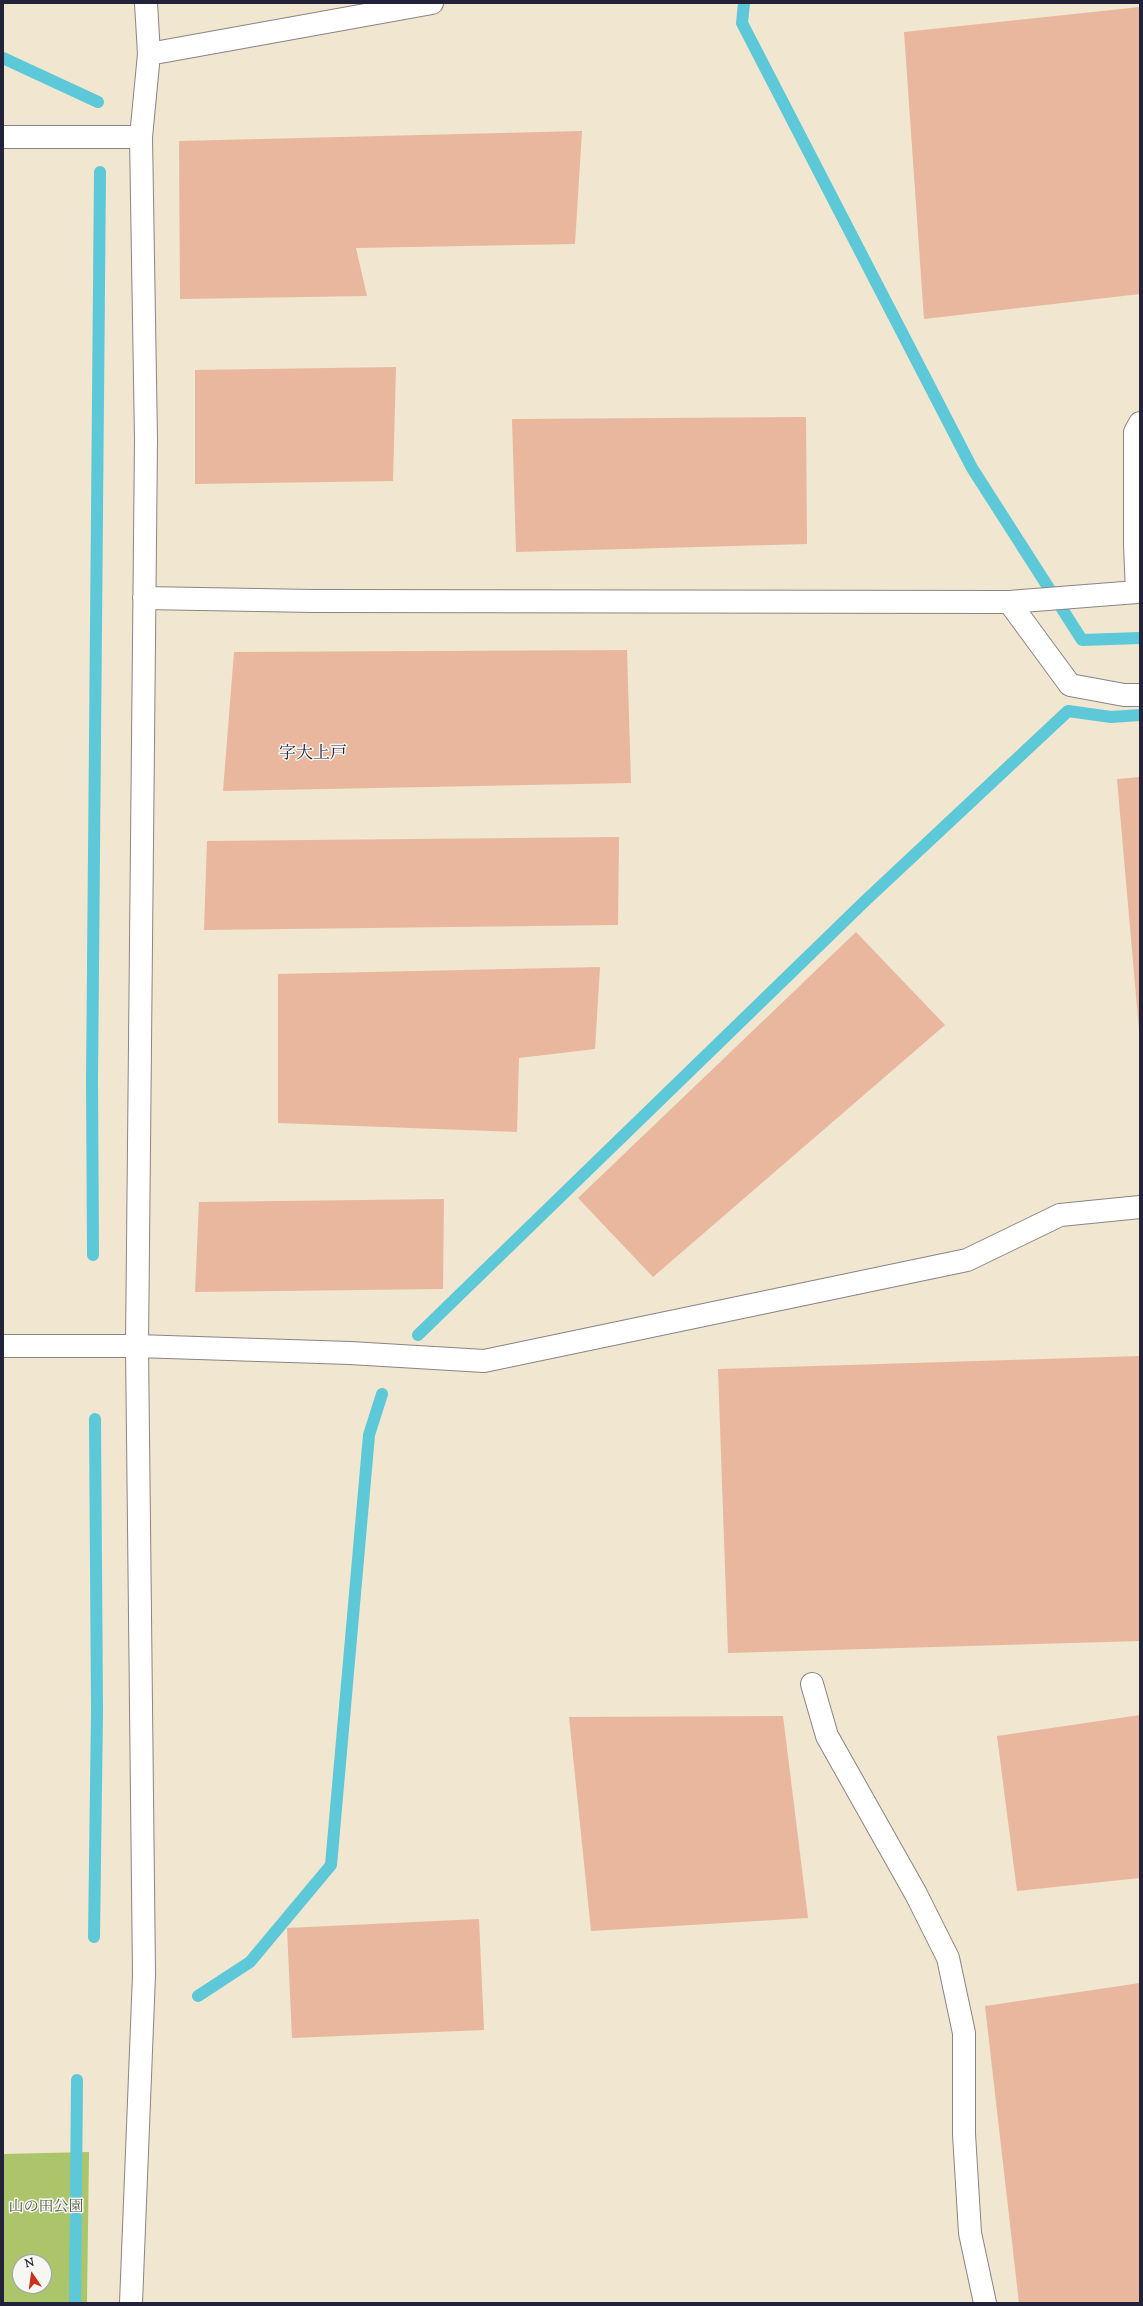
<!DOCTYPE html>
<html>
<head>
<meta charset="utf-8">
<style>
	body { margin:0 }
	#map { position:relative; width:1143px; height:2306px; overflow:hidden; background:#f1e6cf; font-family:"Sorts Mill Goudy",serif }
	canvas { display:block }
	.frame { position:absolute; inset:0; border:4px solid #22223b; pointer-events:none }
	.north { position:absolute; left:12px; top:2254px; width:40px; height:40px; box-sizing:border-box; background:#f6f6f2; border:1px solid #a1a1a9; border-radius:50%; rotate:347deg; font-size:11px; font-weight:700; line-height:16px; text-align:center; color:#22223b }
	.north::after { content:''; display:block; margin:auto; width:14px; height:18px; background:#c8321e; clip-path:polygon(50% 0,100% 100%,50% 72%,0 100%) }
</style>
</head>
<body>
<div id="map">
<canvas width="1143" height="2306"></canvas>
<div class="frame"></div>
<div class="north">N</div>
</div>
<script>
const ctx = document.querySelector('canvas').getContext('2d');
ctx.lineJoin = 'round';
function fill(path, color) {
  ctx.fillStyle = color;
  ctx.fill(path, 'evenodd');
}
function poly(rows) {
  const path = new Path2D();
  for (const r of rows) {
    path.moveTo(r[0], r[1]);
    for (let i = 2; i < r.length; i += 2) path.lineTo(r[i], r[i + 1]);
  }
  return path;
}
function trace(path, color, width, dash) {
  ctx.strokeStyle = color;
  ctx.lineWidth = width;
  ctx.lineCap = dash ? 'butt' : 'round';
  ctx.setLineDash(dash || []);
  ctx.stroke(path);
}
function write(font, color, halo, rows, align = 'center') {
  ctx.font = font + ' "Sorts Mill Goudy","Noto Serif JP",serif';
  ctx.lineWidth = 3;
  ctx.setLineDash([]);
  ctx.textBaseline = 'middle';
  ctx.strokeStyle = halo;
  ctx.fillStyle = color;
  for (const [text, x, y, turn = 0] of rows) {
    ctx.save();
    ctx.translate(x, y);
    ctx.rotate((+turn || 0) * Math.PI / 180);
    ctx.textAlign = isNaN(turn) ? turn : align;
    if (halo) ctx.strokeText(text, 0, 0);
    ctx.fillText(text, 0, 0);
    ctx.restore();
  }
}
fill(poly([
	[89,2152,87,2303,3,2303,3,2154],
	[20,2262,44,2262,44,2286,20,2286]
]), '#acc56b');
trace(poly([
	[744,3,742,23,972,468,1082,640,1140,638],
	[3,58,98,102],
	[93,1255,92,1080,100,172],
	[418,1335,865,901,1068,711,1111,717,1140,715],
	[94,1937,97,1711,95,1419],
	[198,1996,250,1962,331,1865,369,1435,382,1394],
	[75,2303,77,2080]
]), '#5dc8d7', 12);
fill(poly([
	[1140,7,1140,294,924,319,904,32],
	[582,131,575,244,356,248,367,296,180,299,179,141],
	[396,367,393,481,195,484,195,370],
	[806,417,807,544,516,552,512,419],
	[627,650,631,783,223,791,234,652],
	[1140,777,1140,1030,1139,1030,1117,779],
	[619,837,618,925,204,930,207,841],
	[856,932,945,1025,653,1277,578,1198],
	[600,967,595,1049,519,1058,517,1132,278,1123,278,974],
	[444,1199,443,1289,195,1292,199,1202],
	[1140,1356,1140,1641,728,1653,718,1369],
	[1140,1715,1140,1878,1017,1891,997,1736],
	[783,1716,808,1918,591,1931,569,1717],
	[479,1919,484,2030,292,2038,287,1928],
	[1140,1983,1140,2303,1019,2303,985,2006]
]), '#e8b79e');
const minor = poly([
	[149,54,432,3],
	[3,137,141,137],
	[144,598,314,601,1009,602,1137,592,1135,545,1135,432,1140,423],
	[1009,602,1070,685,1124,695,1140,695],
	[3,1346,137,1346,350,1353,484,1361,967,1260,1060,1215,1140,1207],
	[812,1684,827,1736,916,1894,948,1958,964,2033,964,2134,970,2233,985,2303],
	[131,2303,144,1975,137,1346,146,440,141,137,149,54,146,3]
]);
trace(minor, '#8a8485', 24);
trace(minor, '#fff', 22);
write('15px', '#525b4c', '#f6f6f2', [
	["山の田公園",46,2208]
]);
write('17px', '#22223b', '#f6f6f2', [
	["字大上戸",313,755]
]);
</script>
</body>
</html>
